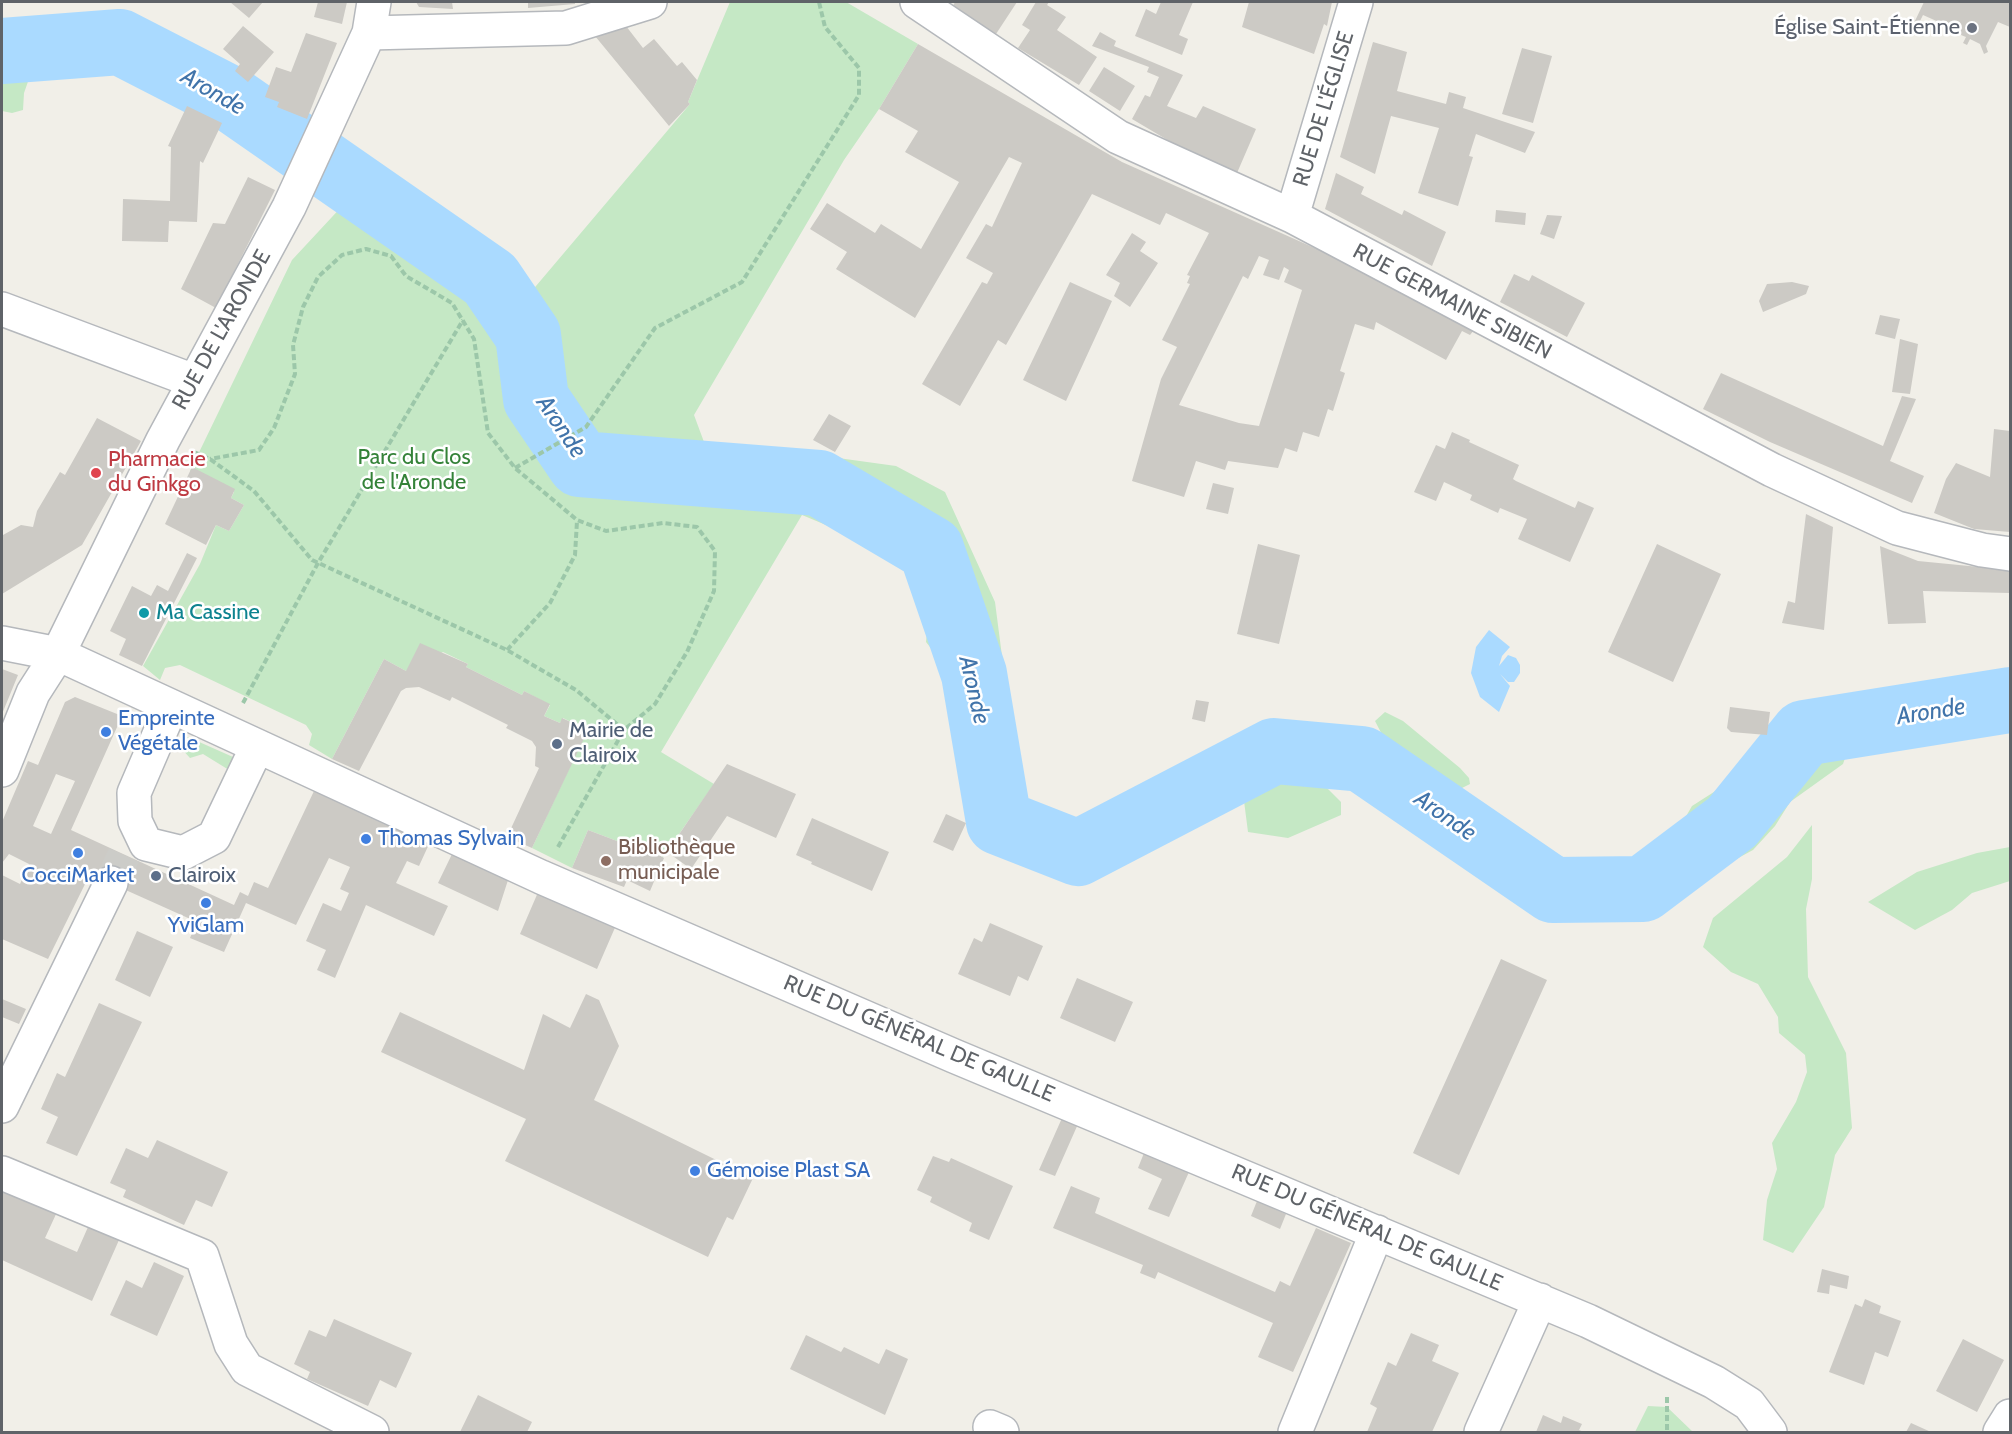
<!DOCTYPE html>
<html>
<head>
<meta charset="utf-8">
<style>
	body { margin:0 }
	#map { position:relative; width:2012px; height:1434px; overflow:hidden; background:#f1efe8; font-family:Cabin,sans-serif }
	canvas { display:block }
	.frame { position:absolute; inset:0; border:3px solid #5f6368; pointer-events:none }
</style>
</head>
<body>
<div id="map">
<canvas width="2012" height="1434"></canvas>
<div class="frame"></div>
</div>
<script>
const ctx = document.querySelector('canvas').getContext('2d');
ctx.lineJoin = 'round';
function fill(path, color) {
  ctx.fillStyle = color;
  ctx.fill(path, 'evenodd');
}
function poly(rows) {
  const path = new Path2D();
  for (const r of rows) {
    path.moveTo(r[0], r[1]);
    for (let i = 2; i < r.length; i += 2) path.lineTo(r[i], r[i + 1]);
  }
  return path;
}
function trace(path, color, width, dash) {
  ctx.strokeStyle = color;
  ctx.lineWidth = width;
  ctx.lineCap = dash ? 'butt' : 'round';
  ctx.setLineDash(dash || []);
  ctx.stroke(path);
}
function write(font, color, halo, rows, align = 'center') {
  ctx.font = font + ' Cabin,sans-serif';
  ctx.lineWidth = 5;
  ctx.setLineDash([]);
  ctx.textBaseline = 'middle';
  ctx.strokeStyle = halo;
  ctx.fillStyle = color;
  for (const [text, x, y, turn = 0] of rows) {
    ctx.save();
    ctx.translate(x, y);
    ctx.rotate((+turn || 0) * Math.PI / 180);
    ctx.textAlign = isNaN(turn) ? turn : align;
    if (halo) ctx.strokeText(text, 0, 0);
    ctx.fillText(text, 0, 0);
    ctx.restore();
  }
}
fill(poly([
	[730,2,846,2,918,44,879,109,844,160,694,415,704,442,711,451,773,449,896,466,945,492,995,602,1010,718,1012,757,976,760,964,753,953,714,953,676,926,642,930,602,897,551,881,548,802,515,661,752,714,784,663,857,641,845,638,849,588,830,572,868,532,848,587,730,563,718,560,723,544,716,550,705,524,691,522,695,466,667,468,664,443,652,406,671,384,659,332,759,309,745,312,734,306,725,180,665,165,668,160,680,143,666,200,564,216,525,229,531,244,505,231,498,234,492,190,471,292,260,345,203,437,265,477,303,482,312,525,299,690,104,688,102],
	[2,20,36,20,68,29,68,59,31,73,24,93,23,110,12,113,2,111],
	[1823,707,1837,708,1837,716,1821,730,1776,756,1724,810,1719,822,1656,864,1624,868,1674,837,1692,806,1753,767,1761,758,1778,732,1804,714],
	[1385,712,1403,721,1460,768,1469,778,1470,784,1452,793,1391,752,1375,721],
	[188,737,233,757,235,764,229,770,203,754,190,758,178,745,182,739],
	[1242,748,1325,786,1341,802,1341,815,1288,838,1248,832,1244,801,1236,794,1200,809,1139,854,1108,864,1085,850,1083,836,1091,816,1120,805,1153,783],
	[1834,750,1846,755,1843,764,1790,802,1775,826,1753,850,1716,870,1710,865,1716,854,1740,835,1779,784,1813,754],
	[1409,780,1441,797,1476,827,1476,850,1460,846,1424,827,1400,803,1392,793],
	[1812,825,1812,879,1806,909,1808,977,1846,1053,1852,1128,1835,1155,1824,1207,1793,1253,1763,1240,1767,1200,1777,1169,1772,1143,1796,1102,1807,1072,1805,1055,1779,1033,1778,1017,1758,984,1731,972,1703,947,1713,918,1787,857],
	[2010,847,2010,881,1972,893,1952,910,1915,930,1868,902,1917,872,1977,853],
	[1648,1406,1667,1407,1693,1432,1635,1432]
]), '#c5e8c5');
fill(poly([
	[1489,630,1510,647,1502,656,1499,666,1508,655,1516,658,1520,665,1520,673,1514,682,1508,682,1500,674,1510,686,1499,712,1480,697,1471,673,1476,647]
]), '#aadaff');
trace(poly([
	[2,51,120,42,231,99,490,279,528,335,536,399,580,464,819,483,931,549,974,674,999,822,1078,853,1274,751,1362,759,1553,890,1643,889,1732,822,1804,733,2010,700]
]), '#aadaff', 66);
fill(poly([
	[230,2,263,2,249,18],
	[318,2,347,2,342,24,314,17],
	[416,2,452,2,453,9,419,7],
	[528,2,575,2,575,4,528,8],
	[955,2,1017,2,996,34,953,6],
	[1036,2,1049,2,1047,5,1066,17,1057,30,1097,57,1079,85,1018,48,1030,30,1022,25],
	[1161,2,1193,2,1179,35,1188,39,1182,55,1135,36,1146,9,1156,14],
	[1249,2,1332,2,1327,26,1324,24,1314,54,1242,27],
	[1924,2,2010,2,2010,27,1998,22,1986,46,1988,52,1984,54,1980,44,1970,39,1967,45,1963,43,1966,37,1956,33,1944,36,1943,31,1950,27,1923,15,1918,25,1914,23],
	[243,26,274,52,248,82,235,71,240,64,223,49],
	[626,26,643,48,654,39,677,66,682,62,697,80,688,102,690,104,669,126,595,36],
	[1100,32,1116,41,1114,46,1183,75,1167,106,1196,118,1203,106,1256,129,1237,173,1181,148,1132,119,1145,95,1150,97,1159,77,1147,72,1149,67,1092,46],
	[306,33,337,43,307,119,277,107,279,102,265,97,276,67,291,72],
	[1373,42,1407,52,1397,91,1446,104,1449,92,1466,97,1463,108,1535,132,1525,153,1476,134,1469,156,1473,157,1458,206,1418,193,1439,128,1391,116,1375,174,1340,157],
	[918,44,1122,162,1346,262,1474,330,1470,335,1462,331,1446,360,1376,322,1374,330,1355,324,1340,371,1345,373,1333,411,1328,409,1319,437,1303,432,1297,452,1285,448,1278,468,1228,461,1225,470,1196,461,1184,497,1132,481,1161,379,1177,347,1162,340,1190,284,1187,283,1190,276,1187,275,1209,233,1166,213,1160,225,1092,194,1006,345,998,340,960,406,922,384,982,282,987,284,993,273,966,258,986,224,992,227,1022,163,1009,157,915,318,836,269,847,252,810,229,827,203,875,233,881,224,921,249,959,182,905,152,918,131,879,109],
	[1259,256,1269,260,1263,275,1279,280,1284,267,1289,270,1284,282,1302,290,1259,426,1239,423,1179,405,1243,276,1248,279],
	[1522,48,1552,56,1533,123,1502,114],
	[1104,67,1135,86,1120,111,1089,91],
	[187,106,222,123,203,163,200,161,197,222,169,221,168,242,122,241,123,199,170,201,171,147,168,146],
	[1336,173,1364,187,1361,194,1402,215,1404,210,1446,232,1432,266,1325,209],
	[248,177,275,190,216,308,181,289,213,223,225,224],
	[1496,210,1526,213,1525,225,1495,222],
	[1547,215,1562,216,1554,239,1540,234],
	[1132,233,1146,242,1140,251,1158,263,1130,307,1114,296,1120,283,1106,275],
	[1514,274,1529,281,1532,275,1585,303,1567,337,1500,302],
	[1070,282,1112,301,1066,401,1023,380],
	[1792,282,1809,286,1806,294,1763,312,1759,301,1767,284],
	[1880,315,1900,319,1895,339,1875,334],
	[1900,339,1918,344,1910,394,1892,392],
	[1721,373,1883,446,1902,396,1916,399,1890,461,1924,476,1912,503,1770,442,1703,409],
	[829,414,851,426,835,452,813,440],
	[97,418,141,441,82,545,2,594,2,532,3,535,21,525,33,527,37,511,60,472,65,475],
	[1994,429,2010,431,2010,532,1974,529,1934,513,1946,479,1956,463,1990,477],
	[1452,432,1470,440,1469,442,1519,465,1513,479,1516,481,1575,508,1578,501,1594,508,1570,562,1518,539,1527,519,1500,508,1498,513,1470,500,1472,495,1444,482,1436,501,1414,492,1436,445,1445,449],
	[192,467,235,489,231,498,244,505,229,531,216,525,206,545,165,524],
	[1213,483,1234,488,1228,514,1206,509],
	[1806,514,1833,527,1824,630,1782,623,1788,601,1795,603],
	[1258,544,1300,555,1279,644,1237,634],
	[1657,544,1721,574,1673,682,1608,652],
	[1880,546,1918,561,2010,570,2010,593,1923,591,1926,623,1888,624],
	[187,553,197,558,142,666,119,655,126,639,110,631,132,586,151,596,157,585,168,591],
	[420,643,468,664,466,667,522,695,524,691,550,704,544,716,553,720,560,723,562,718,588,730,532,848,507,837,539,768,535,766,536,747,532,741,506,728,508,725,452,697,450,701,419,687,406,688,401,691,359,771,332,759,384,659,406,671],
	[2,669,18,675,2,714],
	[75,697,122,716,71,830,234,905,240,892,248,896,254,882,268,888,314,791,430,842,419,866,407,861,396,883,448,906,434,936,366,905,335,978,317,970,326,950,306,941,323,903,341,911,349,893,340,889,350,867,329,858,296,925,246,903,224,952,190,938,197,922,90,874,48,959,2,939,2,875,20,884,29,864,9,854,2,863,2,822,28,761,38,765,65,702],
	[56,774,75,781,51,834,33,826],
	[1196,700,1209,702,1205,722,1192,719],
	[1730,707,1770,712,1767,735,1731,732,1727,728],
	[727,764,796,794,776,838,727,816,691,869,667,852],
	[946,814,966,823,953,851,933,842],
	[812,818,889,852,872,891,811,864,812,862,796,855],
	[588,830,638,849,640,844,664,858,650,891,627,880,624,887,572,868],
	[453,852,509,877,498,911,438,883],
	[539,890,617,923,597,969,520,934],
	[990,923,1043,946,1028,981,1018,976,1010,996,958,974,974,938,982,942],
	[137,931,173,947,150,997,115,980],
	[1501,959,1547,980,1459,1175,1413,1153],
	[1077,978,1133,1002,1115,1042,1060,1018],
	[586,994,599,1000,619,1046,594,1100,753,1178,733,1220,727,1217,708,1257,505,1161,526,1119,381,1052,400,1012,524,1070,543,1014,570,1028],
	[2,999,26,1009,19,1024,2,1017],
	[99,1003,142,1022,77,1156,46,1143,58,1117,41,1109,57,1073,65,1077],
	[1062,1118,1078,1124,1055,1176,1039,1170],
	[157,1140,228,1172,212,1207,196,1200,184,1225,123,1197,126,1190,110,1183,126,1148,148,1158],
	[1144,1153,1189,1172,1169,1217,1148,1209,1162,1179,1138,1168],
	[933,1156,949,1162,951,1158,1013,1186,989,1240,969,1231,972,1223,930,1202,932,1197,917,1190],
	[1071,1186,1100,1198,1095,1213,1275,1292,1280,1281,1290,1286,1316,1228,1351,1243,1293,1372,1258,1357,1273,1323,1158,1272,1155,1279,1140,1273,1143,1265,1053,1228],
	[2,1187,57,1212,45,1238,77,1252,88,1227,119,1240,92,1301,2,1260],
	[1257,1201,1286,1214,1280,1229,1251,1216],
	[154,1262,184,1276,157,1336,110,1315,126,1280,142,1288],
	[1822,1269,1849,1276,1847,1289,1830,1285,1829,1294,1817,1292],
	[1865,1299,1881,1306,1879,1313,1901,1321,1888,1357,1875,1352,1864,1385,1829,1372,1855,1304,1862,1307],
	[334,1319,412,1353,396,1388,380,1380,368,1406,307,1379,310,1372,294,1364,309,1330,326,1337],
	[1411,1333,1439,1345,1432,1361,1459,1373,1452,1388,1432,1432,1367,1432,1377,1408,1370,1404,1388,1362,1396,1366],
	[806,1335,841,1352,844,1347,879,1364,886,1349,908,1359,885,1415,790,1369],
	[1963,1339,2004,1360,1977,1412,1936,1391],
	[478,1395,532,1422,527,1432,460,1432],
	[1543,1415,1561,1423,1563,1416,1582,1424,1579,1430,1584,1432,1536,1432],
	[1911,1423,1931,1432,1906,1432]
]), '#cccac5');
trace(poly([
	[111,883,124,855]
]), '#ccccc8', 33, [33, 16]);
const minor = poly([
	[917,2,1118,137,1292,216,1772,470,1897,528,1982,550,2010,554],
	[369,33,566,28,650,2],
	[1292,216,1356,2],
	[2,309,194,381],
	[2,643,58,654,541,877,954,1056,1588,1321,1714,1382,1749,1404,1770,1432],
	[171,707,134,793,135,821,146,844,183,853,214,837,257,747],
	[2,770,33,693,58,654,163,440,289,207,369,33,374,2],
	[2,1106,111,883],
	[2,1173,202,1256,231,1344,247,1369,372,1432],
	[990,1427,1002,1432],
	[1295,1432,1377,1232],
	[1481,1432,1540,1300],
	[2000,1432,2010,1416]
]);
trace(minor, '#b5b8bc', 36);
trace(poly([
	[194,452,210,459,254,491,312,560,507,650,576,690,624,730,655,704,687,652,714,591,715,551,697,527,663,523,606,531,577,520,515,468,488,433,474,339,452,303,406,276,391,256,366,249,342,255,318,277,303,307,293,345,295,374,274,428,259,450,210,459],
	[515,468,586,427,655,328,742,282,859,95,859,68,825,27,819,2],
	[507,650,550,603,575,555,577,521],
	[243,703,318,563,463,320],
	[558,847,624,730],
	[1667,1397,1667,1432]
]), '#9cc7a9', 4, [6, 3]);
trace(minor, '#fff', 33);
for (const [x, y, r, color] of [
	[1972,28,6,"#6b7280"],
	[96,473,6,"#e0444e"],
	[144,613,6,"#0f9aa8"],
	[106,732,6,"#3f7fe0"],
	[557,744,6,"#5c6f8a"],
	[366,839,6,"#3f7fe0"],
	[78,853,6,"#3f7fe0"],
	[606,861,6,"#8d6e63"],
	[156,876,6,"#5c6f8a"],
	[206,903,6,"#3f7fe0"],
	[695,1171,6,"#3f7fe0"]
]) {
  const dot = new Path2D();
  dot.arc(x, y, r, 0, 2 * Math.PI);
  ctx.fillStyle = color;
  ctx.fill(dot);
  trace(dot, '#fff', 2);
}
write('22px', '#5b616d', '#fff', [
	["Église Saint-Étienne",1960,28]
], 'right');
write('22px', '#5f6368', '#fff', [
	["RUE DE L'ÉGLISE",1324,109,-73],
	["RUE GERMAINE SIBIEN",1452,302,28],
	["RUE DE L'ARONDE",222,330,-61],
	["RUE DU GÉNÉRAL DE GAULLE",919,1039,23],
	["RUE DU GÉNÉRAL DE GAULLE",1367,1228,23]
]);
write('22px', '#348238', '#fff', [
	["Parc du Clos",414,458],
	["de l'Aronde",414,483]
]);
write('22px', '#be3a42', '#fff', [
	["Pharmacie",108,460],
	["du Ginkgo",108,485]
], 'left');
write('22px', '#0d838f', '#fff', [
	["Ma Cassine",156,613]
], 'left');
write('22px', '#366cbe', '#fff', [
	["Empreinte",118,719],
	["Végétale",118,744],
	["Thomas Sylvain",378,839],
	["CocciMarket",78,876,"center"],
	["YviGlam",206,926,"center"],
	["Gémoise Plast SA",707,1171]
], 'left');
write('22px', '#4e5e75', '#fff', [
	["Mairie de",569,731],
	["Clairoix",569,756],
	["Clairoix",168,876]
], 'left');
write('22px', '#785e54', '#fff', [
	["Bibliothèque",618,848],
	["municipale",618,873]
], 'left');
write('italic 24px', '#4174aa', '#fff', [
	["Aronde",213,92,30],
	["Aronde",561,427,56],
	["Aronde",974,690,77],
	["Aronde",1931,712,-9],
	["Aronde",1445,816,35]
]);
</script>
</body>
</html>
